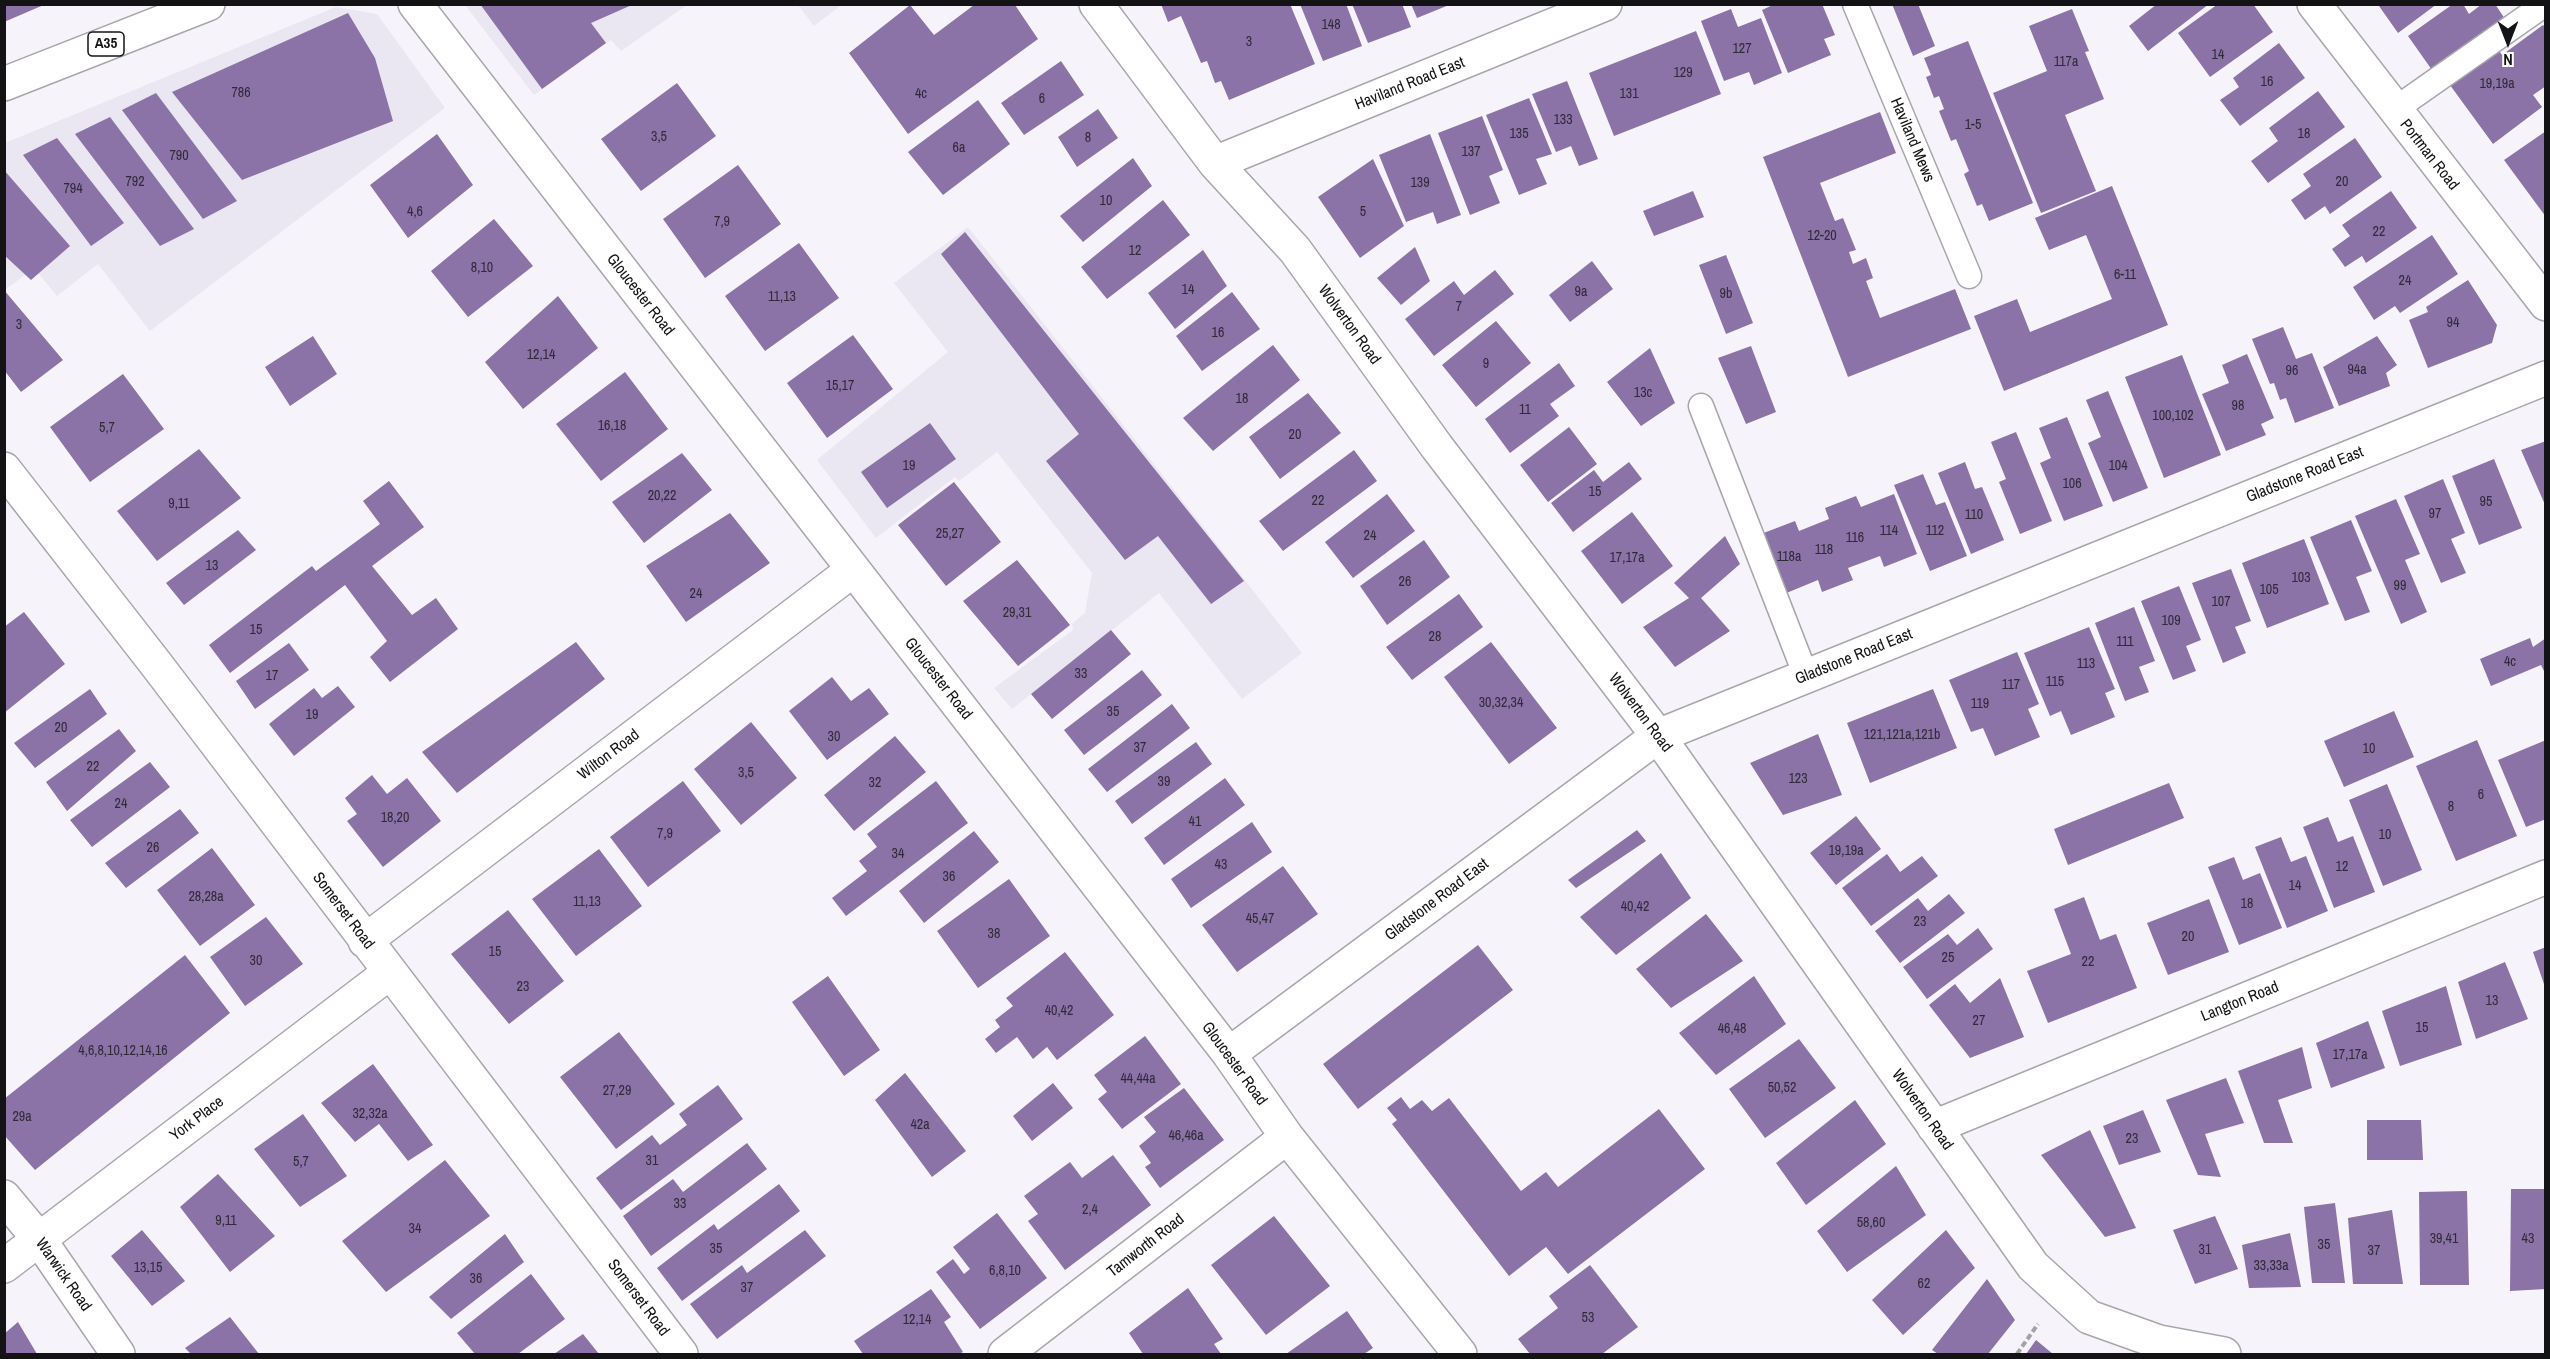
<!DOCTYPE html>
<html>
<head>
<meta charset="utf-8">
<style>
	body { margin:0 }
	#map { position:relative; width:2550px; height:1359px; overflow:hidden; background:#f6f4fa; font-family:"Archivo Narrow",sans-serif }
	canvas { display:block }
	.frame { position:absolute; inset:0; border:6px solid #131214; pointer-events:none }
	.north { position:absolute; left:2478px; top:12px; width:60px; height:60px; -webkit-text-stroke:4px #fff; paint-order:stroke; rotate:180deg; font-size:16px; font-weight:700; line-height:24px; text-align:center; color:#131214 }
	.north::after { content:''; display:block; margin:auto; width:21px; height:27px; background:#131214; clip-path:polygon(50% 0,100% 100%,50% 72%,0 100%) }
</style>
</head>
<body>
<div id="map">
<canvas width="2550" height="1359"></canvas>
<div class="frame"></div>
<div class="north">N</div>
</div>
<script>
const ctx = document.querySelector('canvas').getContext('2d');
ctx.lineJoin = 'round';
function fill(path, color) {
  ctx.fillStyle = color;
  ctx.fill(path, 'evenodd');
}
function poly(rows) {
  const path = new Path2D();
  for (const r of rows) {
    path.moveTo(r[0], r[1]);
    for (let i = 2; i < r.length; i += 2) path.lineTo(r[i], r[i + 1]);
  }
  return path;
}
function trace(path, color, width, dash) {
  ctx.strokeStyle = color;
  ctx.lineWidth = width;
  ctx.lineCap = dash ? 'butt' : 'round';
  ctx.setLineDash(dash || []);
  ctx.stroke(path);
}
function write(font, color, halo, rows, align = 'center') {
  ctx.font = font + ' "Archivo Narrow",sans-serif';
  ctx.lineWidth = 6;
  ctx.setLineDash([]);
  ctx.textBaseline = 'middle';
  ctx.strokeStyle = halo;
  ctx.fillStyle = color;
  for (const [text, x, y, turn = 0] of rows) {
    ctx.save();
    ctx.translate(x, y);
    ctx.rotate((+turn || 0) * Math.PI / 180);
    ctx.textAlign = isNaN(turn) ? turn : align;
    if (halo) ctx.strokeText(text, 0, 0);
    ctx.fillText(text, 0, 0);
    ctx.restore();
  }
}
fill(poly([
	[465,5,687,5,621,51,611,40,534,95],
	[798,5,841,5,814,26],
	[336,7,377,14,445,108,150,331,98,264,57,296,34,268,5,290,5,143],
	[968,227,1302,653,1242,699,1159,593,1012,709,994,688,1073,630,1072,624,1085,613,1092,573,997,452,959,481,955,477,876,538,817,460,948,352,894,283]
]), '#eae6f2');
fill(poly([
	[4,4,46,4,4,22],
	[480,4,634,4,591,23,606,43,542,89],
	[1161,4,1290,4,1315,64,1229,100,1221,81,1215,83,1207,61,1201,63,1181,16,1168,22],
	[1300,4,1346,4,1362,46,1323,61],
	[1352,4,1402,4,1411,27,1368,43],
	[1411,4,1449,4,1449,5,1417,18],
	[1775,4,1822,4,1835,35,1824,39,1831,55,1788,73,1762,10],
	[1892,4,1918,4,1935,46,1913,56],
	[2157,4,2209,4,2148,51,2129,26],
	[2218,4,2253,4,2273,32,2210,77,2178,33],
	[2381,4,2437,4,2398,33,2379,6],
	[2453,4,2463,4,2469,14,2482,4,2495,4,2505,19,2432,70,2408,36],
	[910,5,934,35,974,5,1015,5,1038,39,908,134,849,53],
	[1731,9,1738,27,1761,18,1782,73,1754,85,1749,72,1724,81,1701,21],
	[2072,9,2089,51,2085,52,2104,99,2065,115,2096,191,2041,213,1993,93,2047,71,2029,26],
	[348,13,375,58,393,121,242,180,172,92],
	[2543,25,2546,28,2546,86,2533,95,2542,107,2493,144,2447,81,2496,46,2502,55],
	[1696,31,1721,94,1614,136,1589,73],
	[1968,41,2033,203,1989,221,1982,204,1977,206,1964,174,1969,171,1956,139,1951,141,1939,111,1944,109,1939,96,1934,98,1926,77,1931,75,1924,58],
	[2279,43,2305,78,2240,126,2220,100,2239,87,2233,78],
	[1061,61,1084,95,1024,135,1001,103],
	[1567,81,1598,159,1579,166,1571,146,1556,152,1532,94],
	[677,83,716,136,641,191,601,139],
	[2318,91,2345,127,2268,183,2251,161,2278,141,2269,128],
	[156,93,237,201,203,219,122,110],
	[1529,98,1552,154,1536,159,1547,184,1519,195,1486,115],
	[978,100,1010,144,943,195,908,152],
	[1098,109,1118,138,1077,167,1058,137],
	[1880,112,1896,153,1820,183,1835,221,1843,218,1856,250,1849,252,1853,264,1866,258,1873,278,1866,281,1880,318,1955,289,1971,329,1848,377,1763,157],
	[1482,116,1503,170,1489,176,1500,203,1470,215,1438,133],
	[110,117,194,229,160,246,75,134],
	[2546,131,2546,217,2504,160],
	[437,134,473,185,408,238,370,185],
	[1430,134,1461,215,1437,224,1433,212,1406,222,1379,155],
	[57,138,124,223,91,246,23,155],
	[2355,138,2382,177,2330,214,2325,206,2305,220,2291,200,2311,186,2303,174],
	[1133,158,1152,186,1083,242,1060,216],
	[1373,159,1404,226,1360,258,1318,197],
	[738,165,781,224,705,278,663,219],
	[4,170,70,246,31,280,4,255],
	[2112,186,2168,325,2004,391,1974,316,2017,299,2030,332,2112,299,2086,235,2049,250,2035,218],
	[1693,191,1704,217,1654,236,1643,211],
	[2391,191,2417,228,2366,263,2362,256,2345,267,2332,249,2350,236,2342,225],
	[1163,200,1190,235,1107,299,1081,267],
	[494,219,533,266,468,317,431,271],
	[965,232,1244,581,1211,604,1158,536,1125,560,1046,461,1079,434,941,254],
	[2432,235,2458,274,2400,313,2395,306,2374,320,2353,287],
	[799,243,839,298,765,351,725,296],
	[1415,247,1430,281,1401,305,1377,278],
	[1203,250,1227,286,1175,329,1148,293],
	[1726,255,1753,323,1726,334,1699,265],
	[1592,261,1613,289,1570,322,1549,295],
	[1495,270,1514,294,1434,356,1405,319,1454,281,1464,295],
	[2468,280,2497,325,2492,343,2428,368,2409,320,2428,312,2426,307],
	[4,290,63,360,21,392,4,370],
	[1232,292,1260,329,1202,371,1176,336],
	[558,296,598,348,523,409,485,362],
	[1496,321,1531,363,1476,407,1442,365],
	[2283,327,2296,359,2312,353,2334,408,2295,423,2286,398,2280,400,2274,383,2270,384,2252,339],
	[853,335,893,389,827,438,787,383],
	[313,336,337,374,290,406,265,367],
	[2377,336,2397,365,2386,373,2390,386,2339,406,2323,367],
	[1273,345,1300,380,1213,451,1183,418],
	[1751,346,1776,412,1746,424,1718,358],
	[1650,348,1675,403,1641,426,1607,382],
	[2247,354,2274,418,2261,424,2266,435,2226,451,2202,394,2229,383,2222,365],
	[2182,355,2221,455,2164,478,2125,377],
	[1559,363,1575,386,1550,404,1559,416,1510,453,1485,419],
	[625,372,668,429,601,481,556,424],
	[123,374,164,429,90,482,50,427],
	[2108,391,2148,488,2113,502,2088,443,2101,437,2086,400],
	[1308,393,1341,433,1280,479,1249,437],
	[2067,417,2103,506,2064,521,2040,463,2051,458,2039,428],
	[930,423,956,459,887,508,861,472],
	[1569,427,1597,464,1548,502,1520,465],
	[2016,432,2052,521,2020,534,1999,482,2006,479,1991,442],
	[2546,441,2546,507,2521,450],
	[199,449,241,498,157,561,117,511],
	[1354,450,1377,481,1283,551,1259,521],
	[682,453,712,490,644,543,612,502],
	[2494,459,2522,528,2479,545,2452,476],
	[1629,462,1642,479,1573,532,1551,503,1594,470,1603,482],
	[1965,462,1975,489,1982,487,2004,540,1971,554,1938,473],
	[1923,474,1936,505,1945,502,1967,556,1930,571,1894,485],
	[2443,479,2465,533,2451,539,2466,573,2441,583,2404,496],
	[389,481,424,527,372,566,412,615,436,598,458,629,390,682,370,657,387,641,345,585,230,673,209,645,312,566,316,571,380,524,363,501],
	[954,482,1001,542,946,586,898,525],
	[1387,494,1415,531,1353,578,1325,542],
	[1894,494,1917,554,1884,567,1880,556,1848,568,1853,580,1822,592,1818,580,1784,594,1761,534,1795,521,1799,531,1829,519,1825,508,1856,496,1861,507],
	[2396,499,2420,554,2405,560,2427,612,2401,624,2355,516],
	[1632,512,1673,566,1622,604,1581,551],
	[730,513,770,563,686,622,646,566],
	[2351,520,2372,571,2356,577,2370,612,2345,621,2310,537],
	[238,530,256,550,184,605,166,583],
	[1725,536,1740,564,1701,598,1730,631,1675,667,1643,627,1689,598,1674,583],
	[2304,539,2329,604,2267,628,2242,563],
	[1424,540,1450,577,1387,625,1360,586],
	[1017,560,1070,625,1018,666,963,601],
	[2231,569,2251,621,2235,627,2246,653,2223,663,2192,583],
	[2179,586,2201,640,2186,646,2196,671,2173,680,2141,601],
	[1459,594,1483,627,1412,680,1386,647],
	[2134,607,2155,661,2139,667,2149,692,2125,701,2095,623],
	[24,612,65,664,4,713,4,627],
	[2089,627,2115,689,2105,693,2115,717,2071,735,2061,711,2050,716,2024,653],
	[1111,630,1131,654,1052,719,1031,694],
	[2530,638,2533,647,2546,638,2546,675,2541,665,2491,686,2480,659],
	[576,642,605,679,457,793,422,752],
	[1491,642,1557,728,1509,764,1444,677],
	[289,643,309,670,255,709,236,681],
	[2017,652,2039,704,2028,709,2040,737,1995,756,1983,728,1971,732,1949,680],
	[1142,670,1162,695,1084,755,1064,730],
	[832,677,851,701,869,688,889,714,827,760,789,711],
	[338,686,355,707,294,756,269,724,314,688,322,698],
	[90,689,107,714,35,768,14,743],
	[1933,689,1957,748,1870,783,1847,723],
	[1172,704,1190,728,1107,792,1088,769],
	[2394,711,2414,757,2344,787,2324,741],
	[751,722,797,778,741,825,694,769],
	[119,729,136,751,67,811,46,782],
	[1818,734,1842,795,1783,815,1750,763],
	[895,736,926,772,854,831,824,795],
	[2477,740,2517,836,2456,861,2416,766],
	[2546,740,2546,819,2526,827,2498,760],
	[1196,742,1212,764,1132,824,1115,801],
	[150,762,170,787,92,847,70,820],
	[372,775,387,794,407,778,441,821,383,867,347,821,357,814,345,798],
	[1225,778,1245,805,1164,865,1144,838],
	[683,781,721,831,648,887,610,837],
	[936,781,968,823,846,916,832,898,867,871,859,861,877,847,867,834],
	[2169,783,2184,818,2068,865,2054,829],
	[2387,784,2422,870,2383,886,2349,800],
	[180,809,199,833,126,888,105,863],
	[1856,816,1881,849,1836,885,1810,853],
	[2328,817,2338,842,2353,836,2375,892,2334,908,2303,827],
	[1252,822,1272,852,1191,908,1171,879],
	[1637,830,1646,841,1576,888,1568,880],
	[974,831,999,862,924,923,899,891],
	[2281,837,2291,862,2306,856,2328,911,2287,928,2255,847],
	[212,848,255,905,200,946,157,890],
	[599,849,642,906,576,956,532,899],
	[1661,853,1691,898,1616,955,1580,917],
	[1887,854,1900,872,1922,856,1938,876,1871,926,1842,888],
	[2234,857,2243,880,2260,873,2282,928,2239,945,2208,867],
	[1283,866,1318,914,1237,972,1202,925],
	[1009,879,1050,936,978,988,937,931],
	[1949,894,1965,913,1900,963,1875,931,1918,898,1928,911],
	[2084,897,2100,940,2116,934,2137,988,2048,1023,2027,971,2071,954,2054,909],
	[2209,899,2229,952,2168,975,2147,923],
	[508,910,564,981,509,1024,451,954],
	[1706,914,1743,961,1671,1008,1636,969],
	[266,917,303,964,245,1006,210,957],
	[1978,928,1993,949,1927,999,1903,967,1948,934,1957,945],
	[1478,945,1513,990,1358,1109,1323,1064],
	[2546,947,2546,987,2545,987,2533,952],
	[1065,952,1114,1015,1057,1060,1047,1047,1033,1059,1017,1037,996,1053,985,1039,1000,1027,995,1020,1013,1006,1006,998],
	[185,955,230,1013,35,1170,4,1135,4,1099],
	[2505,962,2528,1019,2476,1039,2458,982],
	[828,976,880,1050,844,1076,792,1002],
	[1754,976,1786,1024,1716,1075,1679,1033],
	[2000,978,2024,1037,1970,1058,1929,1005,1955,984,1970,1003],
	[2446,986,2462,1045,2400,1066,2382,1011],
	[2368,1021,2385,1068,2331,1088,2316,1043],
	[619,1032,675,1104,616,1149,560,1077],
	[1145,1036,1181,1084,1122,1129,1098,1099,1107,1092,1094,1075],
	[1799,1039,1836,1088,1765,1138,1729,1089],
	[2302,1047,2312,1088,2278,1100,2293,1143,2264,1143,2238,1071],
	[373,1064,433,1145,408,1161,379,1124,355,1142,321,1103],
	[905,1073,966,1151,932,1177,875,1100],
	[2226,1078,2244,1123,2205,1134,2221,1177,2198,1175,2166,1100],
	[1053,1083,1073,1108,1032,1141,1013,1116],
	[718,1085,743,1119,621,1210,596,1178,652,1135,660,1145,687,1125,679,1114],
	[1184,1088,1224,1140,1160,1188,1145,1167,1151,1163,1139,1146,1156,1132,1144,1117],
	[1401,1097,1410,1109,1422,1100,1432,1111,1449,1098,1521,1191,1546,1172,1558,1187,1659,1109,1705,1169,1568,1274,1546,1247,1509,1276,1392,1124,1397,1120,1387,1108],
	[1855,1100,1886,1144,1806,1205,1776,1163],
	[2143,1110,2161,1152,2119,1165,2103,1126],
	[303,1114,347,1176,300,1207,254,1149],
	[2367,1120,2421,1120,2423,1160,2367,1160],
	[2090,1130,2136,1228,2105,1237,2041,1155],
	[747,1143,767,1169,651,1256,623,1216,673,1179,683,1192],
	[1113,1155,1151,1205,1065,1270,1028,1221,1038,1214,1024,1196,1070,1162,1082,1178],
	[445,1160,490,1216,386,1292,342,1241],
	[1896,1166,1926,1215,1847,1272,1817,1231],
	[218,1174,275,1236,230,1272,180,1207],
	[779,1184,800,1211,682,1301,657,1268,714,1224,718,1230],
	[2511,1189,2546,1189,2546,1289,2510,1291],
	[2467,1191,2469,1285,2420,1285,2419,1192],
	[2335,1203,2345,1283,2312,1283,2304,1207],
	[2392,1210,2403,1284,2353,1284,2348,1218],
	[997,1213,1047,1278,980,1329,936,1272,953,1259,964,1274,970,1269,953,1247],
	[1274,1216,1330,1286,1266,1335,1211,1265],
	[2215,1216,2238,1269,2195,1284,2173,1230],
	[142,1230,185,1281,152,1306,111,1256],
	[805,1230,826,1256,717,1339,690,1304,742,1265,747,1273],
	[1946,1230,1975,1268,1903,1335,1872,1300],
	[2290,1233,2301,1287,2249,1288,2242,1245],
	[505,1234,524,1262,451,1319,429,1297],
	[1590,1265,1638,1327,1602,1354,1530,1354,1518,1339,1558,1308,1549,1296],
	[531,1274,565,1319,518,1354,475,1354,457,1333],
	[1987,1279,2015,1320,1988,1354,1938,1354,1932,1350],
	[1188,1288,1223,1339,1214,1344,1221,1354,1143,1354,1129,1333],
	[931,1289,951,1317,944,1322,963,1352,959,1354,863,1354,854,1341],
	[1347,1311,1373,1348,1364,1354,1286,1354],
	[230,1317,259,1354,191,1354,185,1348],
	[18,1322,37,1354,4,1354,4,1334],
	[583,1334,599,1354,554,1354],
	[2036,1340,2053,1354,2026,1354]
]), '#8b72a7');
const lane = poly([
	[1855,4,1969,276],
	[2394,110,2545,4],
	[1701,406,1806,676]
]);
const street = poly([
	[415,4,1229,1054,1287,1137,1460,1354],
	[1096,4,1215,163,1295,250,1437,447,1658,736,2033,1266,2089,1317,2159,1342,2224,1354],
	[2314,4,2546,304],
	[1215,163,1605,4],
	[4,469,156,664,681,1354],
	[365,941,853,570],
	[1229,1054,1658,736,2546,378],
	[1934,1127,2546,877],
	[4,1197,39,1239,118,1354],
	[4,1266,389,973],
	[1005,1354,1287,1137]
]);
const primary = poly([
	[4,84,208,4]
]);
trace(lane, '#a8a6ac', 27);
trace(street, '#a8a6ac', 36);
trace(primary, '#a8a6ac', 36);
trace(poly([
	[2017,1354,2038,1324]
]), '#a4a2a7', 4, [6, 3]);
trace(lane, '#fff', 24);
trace(street, '#fff', 33);
trace(primary, '#fff', 33);
write('14px', '#312a39', null, [
	["148",1331,25],
	["3",1249,42],
	["127",1742,49],
	["14",2218,55],
	["117a",2066,62],
	["129",1683,73],
	["16",2267,82],
	["19,19a",2497,84],
	["786",241,93],
	["4c",921,94],
	["131",1629,94],
	["6",1042,99],
	["133",1563,120],
	["1-5",1973,125],
	["135",1519,134],
	["18",2304,134],
	["3,5",659,137],
	["8",1088,138],
	["6a",959,148],
	["137",1471,152],
	["790",179,156],
	["792",135,182],
	["20",2342,182],
	["139",1420,183],
	["794",73,189],
	["10",1106,201],
	["4,6",415,212],
	["5",1363,212],
	["7,9",722,222],
	["22",2379,232],
	["12-20",1822,236],
	["12",1135,251],
	["8,10",482,268],
	["6-11",2125,275],
	["24",2405,281],
	["14",1188,290],
	["9a",1581,292],
	["9b",1726,294],
	["11,13",782,297],
	["7",1459,307],
	["94",2453,323],
	["3",19,325],
	["16",1218,333],
	["12,14",541,355],
	["9",1486,364],
	["94a",2357,370],
	["96",2292,371],
	["15,17",840,386],
	["13c",1643,393],
	["18",1242,399],
	["98",2238,406],
	["11",1525,410],
	["100,102",2173,416],
	["16,18",612,426],
	["5,7",107,428],
	["20",1295,435],
	["19",909,466],
	["104",2118,466],
	["106",2072,484],
	["15",1595,492],
	["20,22",662,496],
	["22",1318,501],
	["95",2486,502],
	["9,11",179,504],
	["97",2435,514],
	["110",1974,515],
	["114",1889,531],
	["112",1935,531],
	["25,27",950,534],
	["24",1370,536],
	["116",1855,538],
	["118",1824,550],
	["118a",1789,557],
	["17,17a",1627,558],
	["13",212,566],
	["103",2301,578],
	["26",1405,582],
	["99",2400,586],
	["105",2269,590],
	["24",696,594],
	["107",2221,602],
	["29,31",1017,613],
	["109",2171,621],
	["15",256,630],
	["28",1435,637],
	["111",2125,642],
	["4c",2510,662],
	["113",2086,664],
	["33",1081,674],
	["17",272,676],
	["115",2055,682],
	["117",2011,685],
	["30,32,34",1501,703],
	["119",1980,704],
	["35",1113,712],
	["19",312,715],
	["20",61,728],
	["121,121a,121b",1902,735],
	["30",834,737],
	["37",1140,748],
	["10",2369,749],
	["22",93,767],
	["3,5",746,773],
	["123",1798,779],
	["39",1164,782],
	["32",875,783],
	["6",2481,795],
	["24",121,804],
	["8",2451,807],
	["18,20",395,818],
	["41",1195,822],
	["7,9",665,834],
	["10",2385,835],
	["26",153,848],
	["19,19a",1846,851],
	["34",898,854],
	["43",1221,865],
	["12",2342,867],
	["36",949,877],
	["14",2295,886],
	["28,28a",206,897],
	["11,13",587,902],
	["18",2247,904],
	["40,42",1635,907],
	["45,47",1260,919],
	["23",1920,922],
	["38",994,934],
	["20",2188,937],
	["15",495,952],
	["25",1948,958],
	["30",256,961],
	["22",2088,962],
	["23",523,987],
	["13",2492,1001],
	["40,42",1059,1011],
	["27",1979,1021],
	["15",2422,1028],
	["46,48",1732,1029],
	["4,6,8,10,12,14,16",123,1051],
	["17,17a",2350,1055],
	["44,44a",1138,1079],
	["50,52",1782,1088],
	["27,29",617,1091],
	["32,32a",370,1114],
	["29a",22,1117],
	["42a",920,1125],
	["46,46a",1186,1136],
	["23",2132,1139],
	["31",652,1161],
	["5,7",301,1162],
	["33",680,1204],
	["2,4",1090,1210],
	["9,11",226,1221],
	["58,60",1871,1223],
	["34",415,1229],
	["39,41",2444,1239],
	["43",2528,1239],
	["35",2324,1245],
	["35",716,1249],
	["31",2205,1250],
	["37",2374,1251],
	["33,33a",2271,1266],
	["13,15",148,1268],
	["6,8,10",1005,1271],
	["36",476,1279],
	["62",1924,1284],
	["37",747,1288],
	["53",1588,1318],
	["12,14",917,1320]
]);
for (const [x, y, w] of [
	[106,44,36]
]) {
  const box = new Path2D();
  box.roundRect(x - w / 2, y - 12, w, 24, 4.5);
  ctx.fillStyle = '#fff';
  ctx.fill(box);
  trace(box, '#131214', 1.5);
}
write('bold 15px', '#131214', null, [
	["A35",106,44]
]);
write('16px', '#131214', '#fff', [
	["Haviland Road East",1410,84,-22],
	["Haviland Mews",1912,140,67],
	["Portman Road",2429,155,52],
	["Gloucester Road",640,295,52],
	["Wolverton Road",1349,325,54],
	["Gladstone Road East",2305,475,-22],
	["Gladstone Road East",1854,657,-22],
	["Gloucester Road",938,679,52],
	["Wolverton Road",1640,713,53],
	["Wilton Road",609,755,-37],
	["Gladstone Road East",1437,900,-37],
	["Somerset Road",343,911,53],
	["Langton Road",2240,1002,-22],
	["Gloucester Road",1234,1064,54],
	["Wolverton Road",1922,1110,55],
	["York Place",197,1119,-37],
	["Tamworth Road",1146,1246,-38],
	["Warwick Road",63,1275,55],
	["Somerset Road",638,1298,53]
]);
</script>
</body>
</html>
